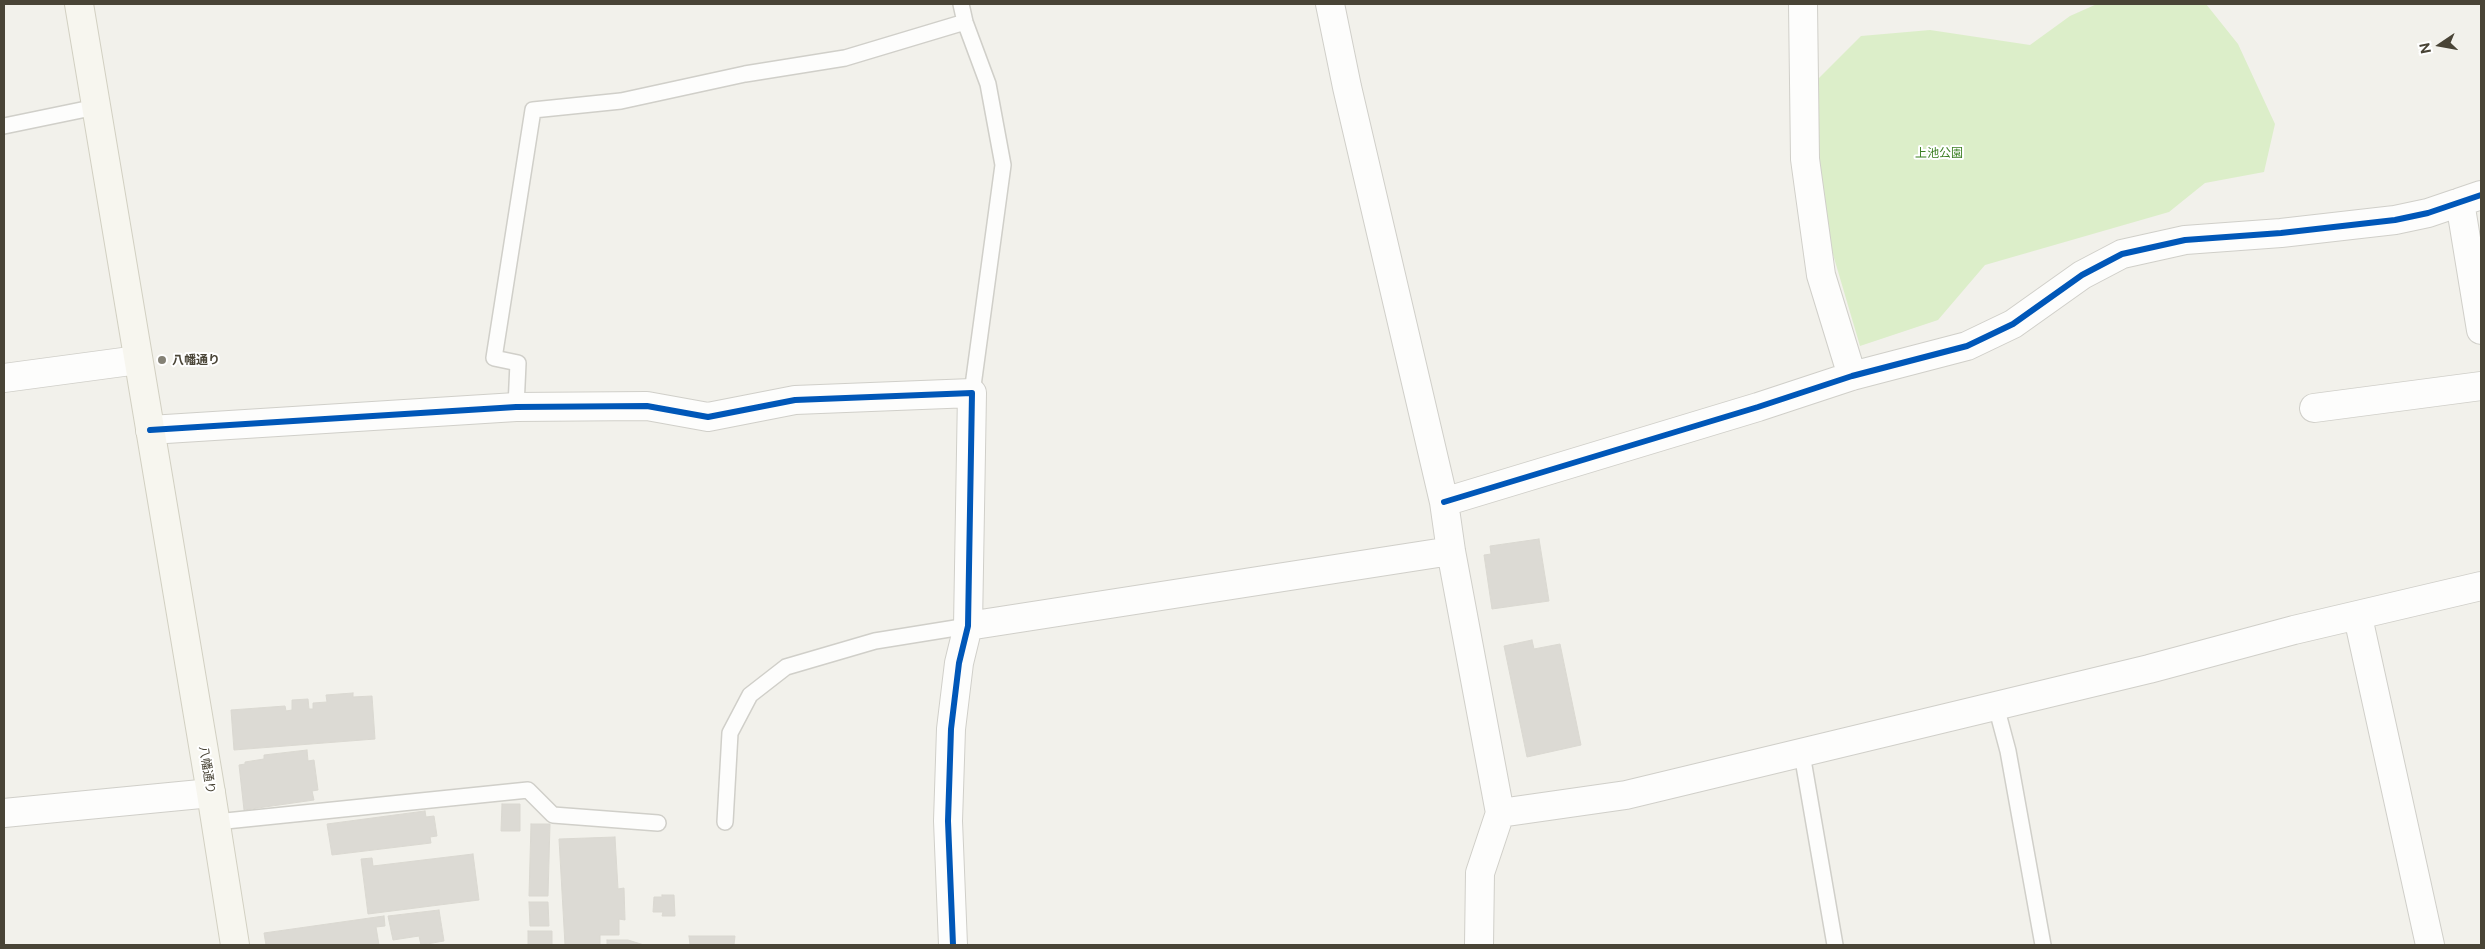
<!DOCTYPE html>
<html>
<head>
<meta charset="utf-8">
<style>
	body { margin:0 }
	#map { position:relative; width:2485px; height:949px; overflow:hidden; background:#f2f1eb; font-family:"Public Sans",sans-serif }
	canvas { display:block }
	.frame { position:absolute; inset:0; border:5px solid #494436; pointer-events:none }
	.north { position:absolute; left:2415px; top:20px; width:50px; height:50px; -webkit-text-stroke:4px #fff; paint-order:stroke; rotate:258deg; font-size:14px; font-weight:700; line-height:20px; text-align:center; color:#494436 }
	.north::after { content:''; display:block; margin:auto; width:18px; height:22px; background:#494436; clip-path:polygon(50% 0,100% 100%,50% 72%,0 100%) }
</style>
</head>
<body>
<div id="map">
<canvas width="2485" height="949"></canvas>
<div class="frame"></div>
<div class="north">N</div>
</div>
<script>
const ctx = document.querySelector('canvas').getContext('2d');
ctx.lineJoin = 'round';
function fill(path, color) {
  ctx.fillStyle = color;
  ctx.fill(path, 'evenodd');
}
function poly(rows) {
  const path = new Path2D();
  for (const r of rows) {
    path.moveTo(r[0], r[1]);
    for (let i = 2; i < r.length; i += 2) path.lineTo(r[i], r[i + 1]);
  }
  return path;
}
function trace(path, color, width, dash) {
  ctx.strokeStyle = color;
  ctx.lineWidth = width;
  ctx.lineCap = dash ? 'butt' : 'round';
  ctx.setLineDash(dash || []);
  ctx.stroke(path);
}
function write(font, color, halo, rows, align = 'center') {
  ctx.font = font + ' "Public Sans","Noto Sans JP",sans-serif';
  ctx.lineWidth = 4;
  ctx.setLineDash([]);
  ctx.textBaseline = 'middle';
  ctx.strokeStyle = halo;
  ctx.fillStyle = color;
  for (const [text, x, y, turn = 0] of rows) {
    ctx.save();
    ctx.translate(x, y);
    ctx.rotate((+turn || 0) * Math.PI / 180);
    ctx.textAlign = isNaN(turn) ? turn : align;
    if (halo) ctx.strokeText(text, 0, 0);
    ctx.fillText(text, 0, 0);
    ctx.restore();
  }
}
fill(poly([
	[2097,4,2206,4,2238,44,2275,124,2264,172,2205,183,2169,212,1985,265,1938,320,1860,346,1832,251,1823,201,1817,143,1817,80,1861,36,1930,30,2030,45,2070,16]
]), '#dceec9');
const building = poly([
	[1539,539,1549,601,1492,609,1484,555,1491,554,1490,546,1539,539],
	[1532,640,1534,649,1560,644,1581,745,1527,757,1504,646,1532,640],
	[353,693,353,697,372,696,375,739,234,750,231,710,285,706,286,711,292,710,292,700,308,699,309,709,313,709,313,703,327,702,326,695,353,693],
	[307,750,308,761,314,760,318,790,312,791,314,800,244,810,239,765,245,764,245,762,264,759,264,755,307,750],
	[502,804,520,804,520,831,501,831,502,804],
	[425,811,426,817,434,816,437,836,430,837,431,843,332,855,327,824,425,811],
	[531,824,550,824,548,896,529,896,531,824],
	[615,837,618,889,624,888,625,920,619,919,619,935,600,935,600,945,565,945,559,839,615,837],
	[473,854,479,900,368,914,361,859,372,858,373,866,473,854],
	[662,895,674,895,675,916,662,916,663,912,653,912,654,897,662,897,662,895],
	[529,902,548,902,549,926,530,926,529,902],
	[439,910,444,941,421,945,419,936,393,940,388,916,439,910],
	[384,916,385,926,376,927,379,945,266,945,264,933,384,916],
	[528,931,552,931,552,945,528,945,528,931],
	[689,936,735,936,734,945,690,945,689,936],
	[607,940,628,940,644,945,607,945,607,940]
]);
fill(building, '#dcdad4');
trace(building, '#dad8d1', 1);
const lane = poly([
	[961,4,965,22,988,84,1003,165,972,393],
	[4,126,96,107],
	[516,407,518,363,494,358,533,110,621,101,745,74,845,58,965,22],
	[1996,706,2008,751,2043,945],
	[1802,754,1835,945],
	[216,822,528,790,553,815,658,823],
	[725,822,730,733,750,695,786,667,875,641,968,626]
]);
const street = poly([
	[1330,4,1347,87,1444,502,1451,551,1500,813,1480,873,1479,945],
	[1803,4,1805,159,1821,275,1852,376],
	[2460,202,2481,330],
	[4,378,138,360],
	[2314,408,2481,386],
	[150,430,516,407,647,406,708,417,795,400,972,393,968,626,959,663,951,729,948,821,953,945],
	[1444,502,1758,407,1852,376,1967,346,2013,324,2082,275,2122,254,2185,240,2281,233,2395,220,2428,213,2481,195],
	[2358,617,2430,945],
	[968,626,1451,551],
	[4,813,211,793],
	[1500,813,1626,795,2149,669,2294,630,2481,586]
]);
const secondary = poly([
	[79,4,211,793,235,945]
]);
trace(lane, '#d0cfc9', 18);
trace(street, '#d0cfc9', 30);
trace(secondary, '#d2d0c2', 30);
trace(lane, '#fdfdfc', 15);
trace(street, '#fdfdfc', 28);
trace(secondary, '#f7f6ef', 28);
trace(poly([
	[150,430,516,407,647,406,708,417,795,400,972,393,968,626,959,663,951,729,948,821,953,945],
	[1444,502,1758,407,1852,376,1967,346,2013,324,2082,275,2122,254,2185,240,2281,233,2395,220,2428,213,2481,195]
]), '#0057b8', 6);
for (const [x, y, r, color] of [
	[162,360,5,"#848175"]
]) {
  const dot = new Path2D();
  dot.arc(x, y, r, 0, 2 * Math.PI);
  ctx.fillStyle = color;
  ctx.fill(dot);
  trace(dot, '#fff', 2);
}
write('12px', '#3d8024', '#fff', [
	["上池公園",1939,153]
]);
write('bold 12px', '#494436', '#fff', [
	["八幡通り",172,360]
], 'left');
write('12px', '#494436', '#fff', [
	["八幡通り",207,770,81]
]);
</script>
</body>
</html>
